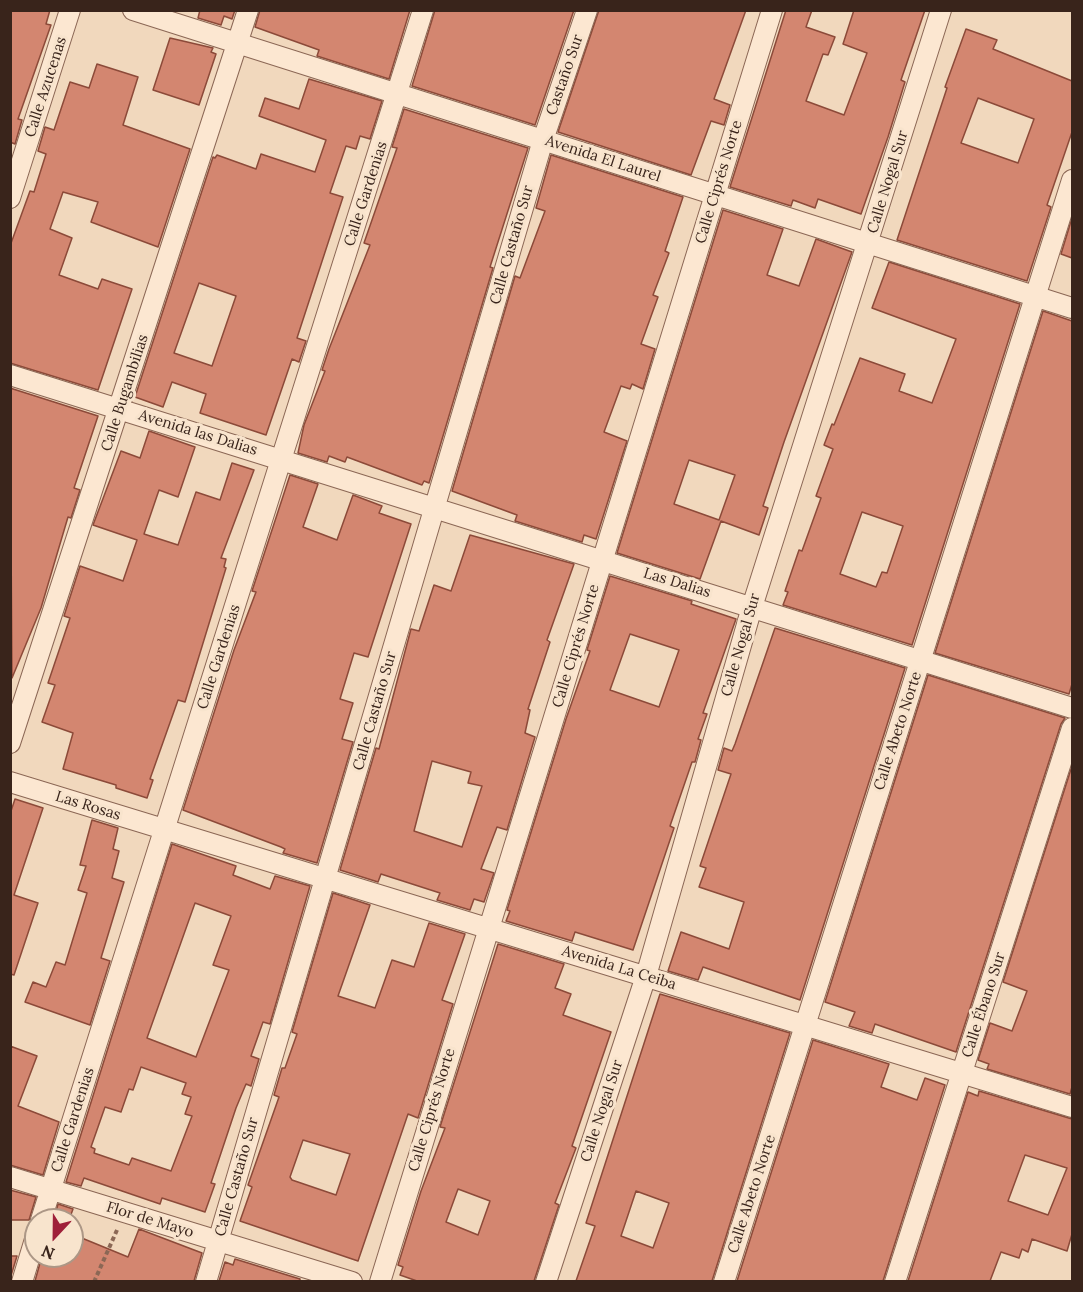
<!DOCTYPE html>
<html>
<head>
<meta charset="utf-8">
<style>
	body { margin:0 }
	#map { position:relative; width:1083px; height:1292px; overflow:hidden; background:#f1d8bd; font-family:Lora,serif }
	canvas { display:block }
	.frame { position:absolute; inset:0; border:12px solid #39241b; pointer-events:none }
	.north { position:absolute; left:24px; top:1208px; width:60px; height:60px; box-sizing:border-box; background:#f8e4cd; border:2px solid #ac9786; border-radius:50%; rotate:202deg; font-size:16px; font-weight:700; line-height:24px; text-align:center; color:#39241b }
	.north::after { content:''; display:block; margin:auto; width:21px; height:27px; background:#9f2039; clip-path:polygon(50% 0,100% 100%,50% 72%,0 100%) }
</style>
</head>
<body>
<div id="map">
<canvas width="1083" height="1292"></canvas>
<div class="frame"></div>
<div class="north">N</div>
</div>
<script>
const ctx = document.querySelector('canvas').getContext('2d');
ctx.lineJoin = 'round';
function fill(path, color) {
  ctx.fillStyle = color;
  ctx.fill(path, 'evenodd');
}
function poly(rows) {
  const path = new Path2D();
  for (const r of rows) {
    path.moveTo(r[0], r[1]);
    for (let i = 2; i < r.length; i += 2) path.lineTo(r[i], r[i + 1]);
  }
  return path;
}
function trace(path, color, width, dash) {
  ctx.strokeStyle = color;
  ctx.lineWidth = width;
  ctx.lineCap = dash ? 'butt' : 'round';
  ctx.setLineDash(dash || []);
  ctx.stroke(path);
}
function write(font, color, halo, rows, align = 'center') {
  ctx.font = font + ' Lora,serif';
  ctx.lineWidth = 6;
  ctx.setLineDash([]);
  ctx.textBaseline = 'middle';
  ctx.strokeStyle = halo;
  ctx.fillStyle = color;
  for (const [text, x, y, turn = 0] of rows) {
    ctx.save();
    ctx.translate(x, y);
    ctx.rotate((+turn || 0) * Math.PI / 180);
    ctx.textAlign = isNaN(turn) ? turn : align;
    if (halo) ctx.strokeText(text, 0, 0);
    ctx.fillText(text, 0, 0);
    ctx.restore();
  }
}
const building = poly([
	[10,10,50,10,46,24,51,25,18,119,22,120,15,144,10,142,10,10],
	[200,10,235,10,232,19,224,16,221,25,198,18,200,10],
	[260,10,410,10,389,79,317,56,319,50,255,27,260,10],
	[435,10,574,10,535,125,412,86,435,10],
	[599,10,746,10,714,99,730,105,724,125,711,121,691,175,558,132,599,10],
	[786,10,812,10,806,27,835,37,828,55,823,54,806,101,844,115,867,53,843,44,854,10,925,10,901,80,905,82,888,137,861,214,818,199,815,208,793,200,791,206,730,187,786,10],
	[966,29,997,40,993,49,1072,81,1072,132,1047,205,1051,207,1027,281,897,240,947,88,945,87,966,29],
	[978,98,1034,119,1018,163,961,143,978,98],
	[170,38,213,48,211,52,216,54,199,105,153,90,170,38],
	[97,64,138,77,123,125,190,149,158,247,91,222,98,202,63,192,50,229,72,238,59,275,98,289,102,279,132,289,98,390,10,363,10,246,30,191,34,192,46,154,38,151,45,127,54,130,70,82,89,88,97,64],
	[309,79,382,101,370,139,360,136,356,149,346,146,330,193,343,197,297,338,306,341,299,362,292,359,266,435,200,413,206,394,172,382,163,407,135,397,213,157,215,158,217,155,256,169,261,154,315,172,326,140,259,116,265,98,299,109,309,79],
	[199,283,236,296,212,366,174,353,199,283],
	[404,109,528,148,490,267,493,268,429,483,424,481,422,485,347,457,345,462,329,456,327,462,298,453,304,425,325,371,322,370,329,349,370,245,364,243,397,148,392,147,404,109],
	[551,155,683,197,665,251,669,253,653,295,658,297,641,344,655,349,643,389,632,384,630,389,621,386,604,432,627,441,596,539,584,535,582,542,515,521,517,515,452,491,515,276,520,278,545,211,536,208,551,155],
	[723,210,783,229,767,275,799,286,816,239,852,252,784,442,763,506,768,508,759,535,721,521,700,579,617,553,723,210],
	[689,460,735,475,719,520,674,504,689,460],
	[1072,218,1072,258,1061,254,1072,218],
	[889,262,1020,304,912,645,783,605,788,592,785,591,799,550,802,551,821,498,816,496,833,449,824,445,832,424,834,425,860,358,905,374,899,391,932,403,956,339,872,308,889,262],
	[862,512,903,526,887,573,882,572,876,587,840,574,862,512],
	[1043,311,1072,321,1072,684,1069,694,935,653,1043,311],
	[10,388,98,416,74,488,80,490,71,518,68,517,41,608,12,678,10,388],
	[149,431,195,447,178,497,159,490,144,534,178,545,196,492,220,500,232,463,254,470,221,558,226,559,224,567,226,568,185,702,178,700,150,779,153,780,147,798,116,788,116,785,63,769,73,733,42,722,55,685,48,683,70,618,64,616,80,566,123,581,137,540,93,525,121,451,140,458,149,431],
	[290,475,318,484,303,527,337,540,353,495,382,506,379,513,411,524,368,657,354,653,340,699,353,703,342,739,353,742,317,863,283,853,285,849,281,847,183,810,234,650,256,592,252,591,290,475],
	[470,535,574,564,547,640,550,642,528,709,530,710,525,733,535,737,507,830,497,827,481,869,494,873,484,902,474,899,470,910,437,900,440,893,381,874,378,882,340,870,376,748,379,749,411,629,419,631,434,585,451,591,470,535],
	[432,761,471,772,468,783,482,786,462,847,414,831,432,761],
	[610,576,692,601,691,604,736,619,703,713,707,714,698,739,701,740,695,762,692,762,670,826,674,828,633,950,575,932,572,941,506,921,510,911,507,910,566,719,590,651,587,650,610,576],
	[630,634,679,650,659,707,610,690,630,634],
	[775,628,905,668,800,1000,703,967,698,980,668,971,681,932,729,949,744,902,699,887,706,868,700,866,731,774,718,770,724,748,732,751,735,744,775,628],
	[928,675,1065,718,1061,724,956,1052,875,1024,872,1033,849,1026,855,1012,825,1002,928,675],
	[1072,766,1072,1087,1070,1094,987,1069,989,1064,978,1060,990,1023,1012,1031,1027,991,1003,982,1072,766],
	[15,799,43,808,14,895,38,903,14,975,10,974,10,814,15,799],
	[92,820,118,828,113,849,119,851,112,878,124,882,101,958,110,961,90,1025,25,1002,33,982,46,987,56,962,65,965,87,893,78,890,86,866,80,865,92,820],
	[172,844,236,866,233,875,270,889,275,876,310,886,270,1024,263,1022,251,1056,259,1059,251,1086,246,1084,236,1108,211,1183,215,1184,205,1212,162,1198,160,1204,84,1178,81,1186,66,1182,172,844],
	[195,903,231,916,213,965,229,970,196,1057,147,1038,195,903],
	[141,1067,186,1083,182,1094,191,1097,185,1114,192,1116,171,1171,132,1158,129,1165,94,1153,95,1149,91,1147,105,1107,121,1112,129,1089,133,1090,141,1067],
	[333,893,370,905,338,996,375,1008,392,960,414,967,429,923,465,934,442,1000,453,1004,418,1118,408,1114,358,1261,240,1221,252,1187,248,1185,279,1097,274,1095,282,1068,285,1068,297,1034,292,1032,333,893],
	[303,1140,350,1154,336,1195,292,1180,290,1177,303,1140],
	[498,944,564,964,555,988,571,994,563,1015,611,1032,572,1146,576,1148,555,1203,559,1205,534,1281,417,1281,400,1275,403,1267,398,1265,421,1191,445,1128,440,1127,498,944],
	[458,1189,490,1201,478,1235,446,1222,458,1189],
	[660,994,790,1033,712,1281,576,1281,595,1226,586,1223,660,994],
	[636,1191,669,1203,653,1248,621,1236,636,1191],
	[813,1040,889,1064,881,1087,917,1100,925,1078,945,1085,883,1281,737,1281,813,1040],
	[10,1046,37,1056,18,1106,59,1122,43,1175,10,1165,10,1046],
	[979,1091,1072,1119,1072,1234,1067,1251,1032,1239,1028,1252,1022,1249,1019,1258,1001,1252,990,1281,908,1281,968,1092,978,1096,979,1091],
	[1025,1155,1067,1168,1048,1215,1008,1201,1025,1155],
	[10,1190,36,1197,29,1220,10,1220,10,1190],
	[58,1204,73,1209,69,1220,54,1220,58,1204],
	[139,1229,202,1253,194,1281,35,1281,42,1256,72,1256,72,1234,128,1257,139,1229],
	[10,1256,17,1256,10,1279,10,1256],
	[235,1259,300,1279,300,1281,219,1281,225,1262,233,1265,235,1259]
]);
fill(building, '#d38670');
trace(building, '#8c4a39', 1.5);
const minor = poly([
	[133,10,1072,308],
	[10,198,70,10],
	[10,375,1072,708],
	[10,743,248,10],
	[10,782,1072,1107],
	[10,1177,352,1282],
	[41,1220,423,10],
	[22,1282,36,1236],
	[206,1282,543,140,587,10],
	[380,1282,772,10],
	[546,1282,646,976,752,607,941,10],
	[724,1282,1072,180],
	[895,1282,1072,728]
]);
trace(minor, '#8b6755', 22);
trace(poly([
	[94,1282,117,1230]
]), '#8b6755', 4, [4.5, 3]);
trace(minor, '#fce7d1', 20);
write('15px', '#39241b', '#f8e4cd', [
	["Castaño Sur",565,75,-71],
	["Calle Azucenas",46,87,-72],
	["Avenida El Laurel",603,159,18],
	["Calle Ciprés Norte",719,182,-73],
	["Calle Nogal Sur",888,182,-73],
	["Calle Gardenias",366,194,-72],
	["Calle Castaño Sur",512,245,-74],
	["Calle Bugambilias",125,393,-72],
	["Avenida las Dalias",198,433,17],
	["Las Dalias",677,583,17],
	["Calle Nogal Sur",741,645,-74],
	["Calle Ciprés Norte",576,646,-73],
	["Calle Gardenias",219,657,-72],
	["Calle Castaño Sur",375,711,-74],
	["Calle Abeto Norte",898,731,-72],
	["Las Rosas",88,806,17],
	["Avenida La Ceiba",619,968,17],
	["Calle Ébano Sur",984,1005,-72],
	["Calle Ciprés Norte",432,1110,-73],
	["Calle Nogal Sur",602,1111,-72],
	["Calle Gardenias",73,1120,-72],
	["Calle Castaño Sur",237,1177,-74],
	["Calle Abeto Norte",752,1194,-72],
	["Flor de Mayo",150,1220,17]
]);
</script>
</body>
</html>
